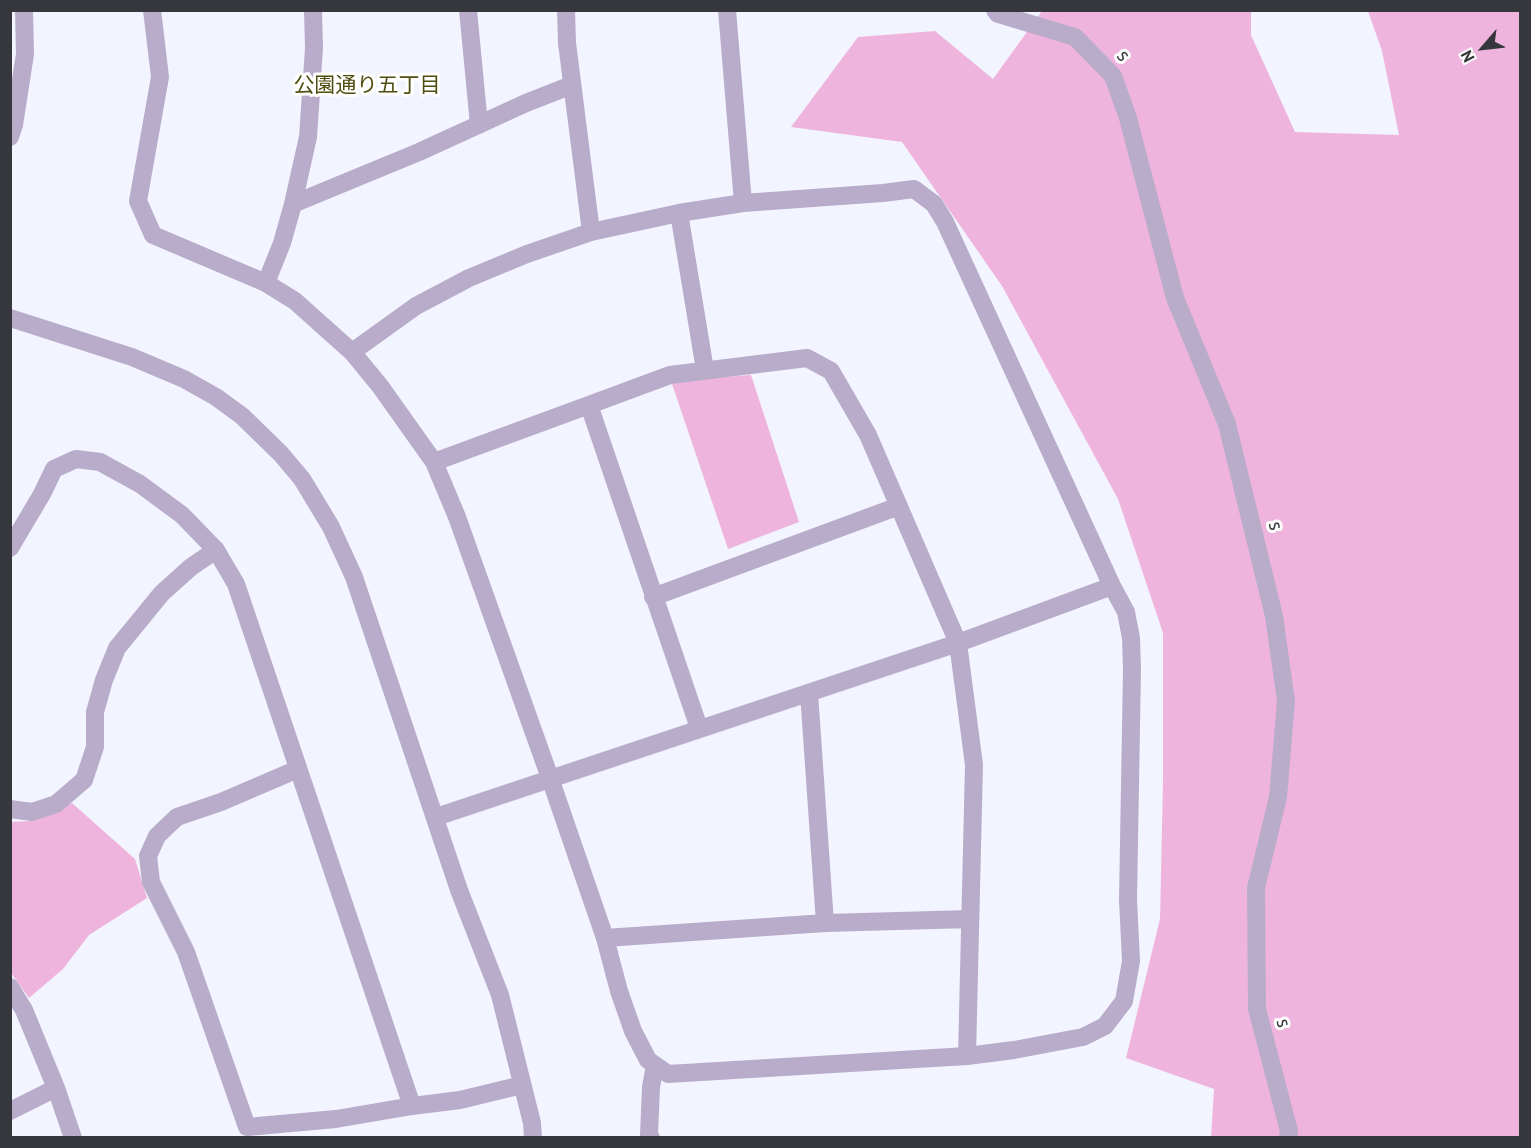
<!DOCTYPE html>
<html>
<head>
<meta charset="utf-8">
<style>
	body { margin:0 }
	#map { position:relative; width:1531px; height:1148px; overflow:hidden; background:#f2f5ff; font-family:"PT Sans",sans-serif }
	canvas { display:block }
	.frame { position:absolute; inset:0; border:12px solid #36373c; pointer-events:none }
	.north { position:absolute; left:1453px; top:18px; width:60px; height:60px; -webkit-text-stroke:4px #fff; paint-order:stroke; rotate:242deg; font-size:16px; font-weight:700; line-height:24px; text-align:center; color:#36373c }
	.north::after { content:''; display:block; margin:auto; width:21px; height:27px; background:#36373c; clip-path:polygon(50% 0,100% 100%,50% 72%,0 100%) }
</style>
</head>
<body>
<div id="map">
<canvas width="1531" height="1148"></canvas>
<div class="frame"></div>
<div class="north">N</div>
</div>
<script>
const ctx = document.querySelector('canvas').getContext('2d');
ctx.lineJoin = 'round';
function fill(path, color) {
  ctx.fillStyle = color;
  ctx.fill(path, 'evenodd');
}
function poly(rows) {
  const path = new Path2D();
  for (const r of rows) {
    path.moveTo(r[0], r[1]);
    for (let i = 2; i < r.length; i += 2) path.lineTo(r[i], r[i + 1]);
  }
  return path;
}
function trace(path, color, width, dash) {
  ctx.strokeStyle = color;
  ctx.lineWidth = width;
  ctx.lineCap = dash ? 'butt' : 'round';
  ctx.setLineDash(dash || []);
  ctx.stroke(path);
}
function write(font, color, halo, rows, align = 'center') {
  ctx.font = font + ' "PT Sans","Noto Sans JP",sans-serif';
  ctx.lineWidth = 6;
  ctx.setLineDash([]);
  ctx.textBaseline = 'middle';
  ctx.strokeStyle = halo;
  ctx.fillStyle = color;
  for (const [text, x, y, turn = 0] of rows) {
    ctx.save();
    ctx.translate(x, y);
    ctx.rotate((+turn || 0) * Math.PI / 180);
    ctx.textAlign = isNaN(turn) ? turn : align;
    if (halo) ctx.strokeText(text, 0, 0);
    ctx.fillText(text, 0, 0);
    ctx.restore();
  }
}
fill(poly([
	[1251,10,1251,35,1295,132,1399,135,1382,51,1368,11,1520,11,1520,1137,1211,1137,1214,1089,1126,1058,1160,919,1163,782,1163,633,1118,499,1002,286,902,142,791,127,858,37,935,31,993,79,1042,11],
	[751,375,799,522,728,549,671,381],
	[72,803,135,859,147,898,89,935,63,969,29,998,11,973,10,822,30,821]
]), '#efb4dd');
trace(poly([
	[152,10,160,77,138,201,153,235,266,283],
	[313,10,314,48,308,137,293,204,282,243,266,283,295,301,352,352,380,386,434,462,457,517,550,778,605,938,619,991,633,1031,648,1060,668,1074,967,1056,1014,1050,1083,1037,1105,1026,1124,1001,1131,961,1128,900,1132,669,1131,638,1126,612,1112,586],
	[468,10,479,125],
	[566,10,567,43,591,232],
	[727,10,743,203],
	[995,10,998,14,1075,37,1113,76,1128,118,1175,298,1227,424,1274,616,1286,701,1278,797,1256,888,1257,1009,1289,1131,1288,1138],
	[10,137,14,125,25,54,24,10],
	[293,204,419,152,526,103,572,85],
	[679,213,705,370],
	[10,318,132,357,184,379,216,397,242,416,281,454,302,479,331,527,354,577,459,890,500,995,532,1123,533,1138],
	[352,352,416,306,469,278,527,254,591,232,679,213,743,203,883,193,914,189,934,204,945,222,1112,586,958,643,436,817],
	[589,405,670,375,807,358,831,371,868,435,958,643,974,765,967,1056],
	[434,462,589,405,699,728],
	[10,548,42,494,54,469,76,459,100,462,140,484,182,515,216,550,236,584,412,1106],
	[653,597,899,506],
	[809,693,825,923],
	[298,769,221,802,177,817,157,836,148,856,151,882,186,952,247,1127,336,1119,412,1106,460,1100,522,1085],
	[10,809,32,812,56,804,84,780,95,747,95,712,104,680,117,648,162,593,191,567,216,550],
	[605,938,825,923,970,919],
	[10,987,24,1010,56,1088,73,1138],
	[10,1111,56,1088],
	[651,1138,649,1135,651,1087,655,1065]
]), '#b9acca', 18);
write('20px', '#36373c', '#fff', [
	["s",1123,56,51],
	["s",1275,526,76],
	["s",1283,1023,75]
]);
write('21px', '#4f4d0f', '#fff', [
	["公園通り五丁目",367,86]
]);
</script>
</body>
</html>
